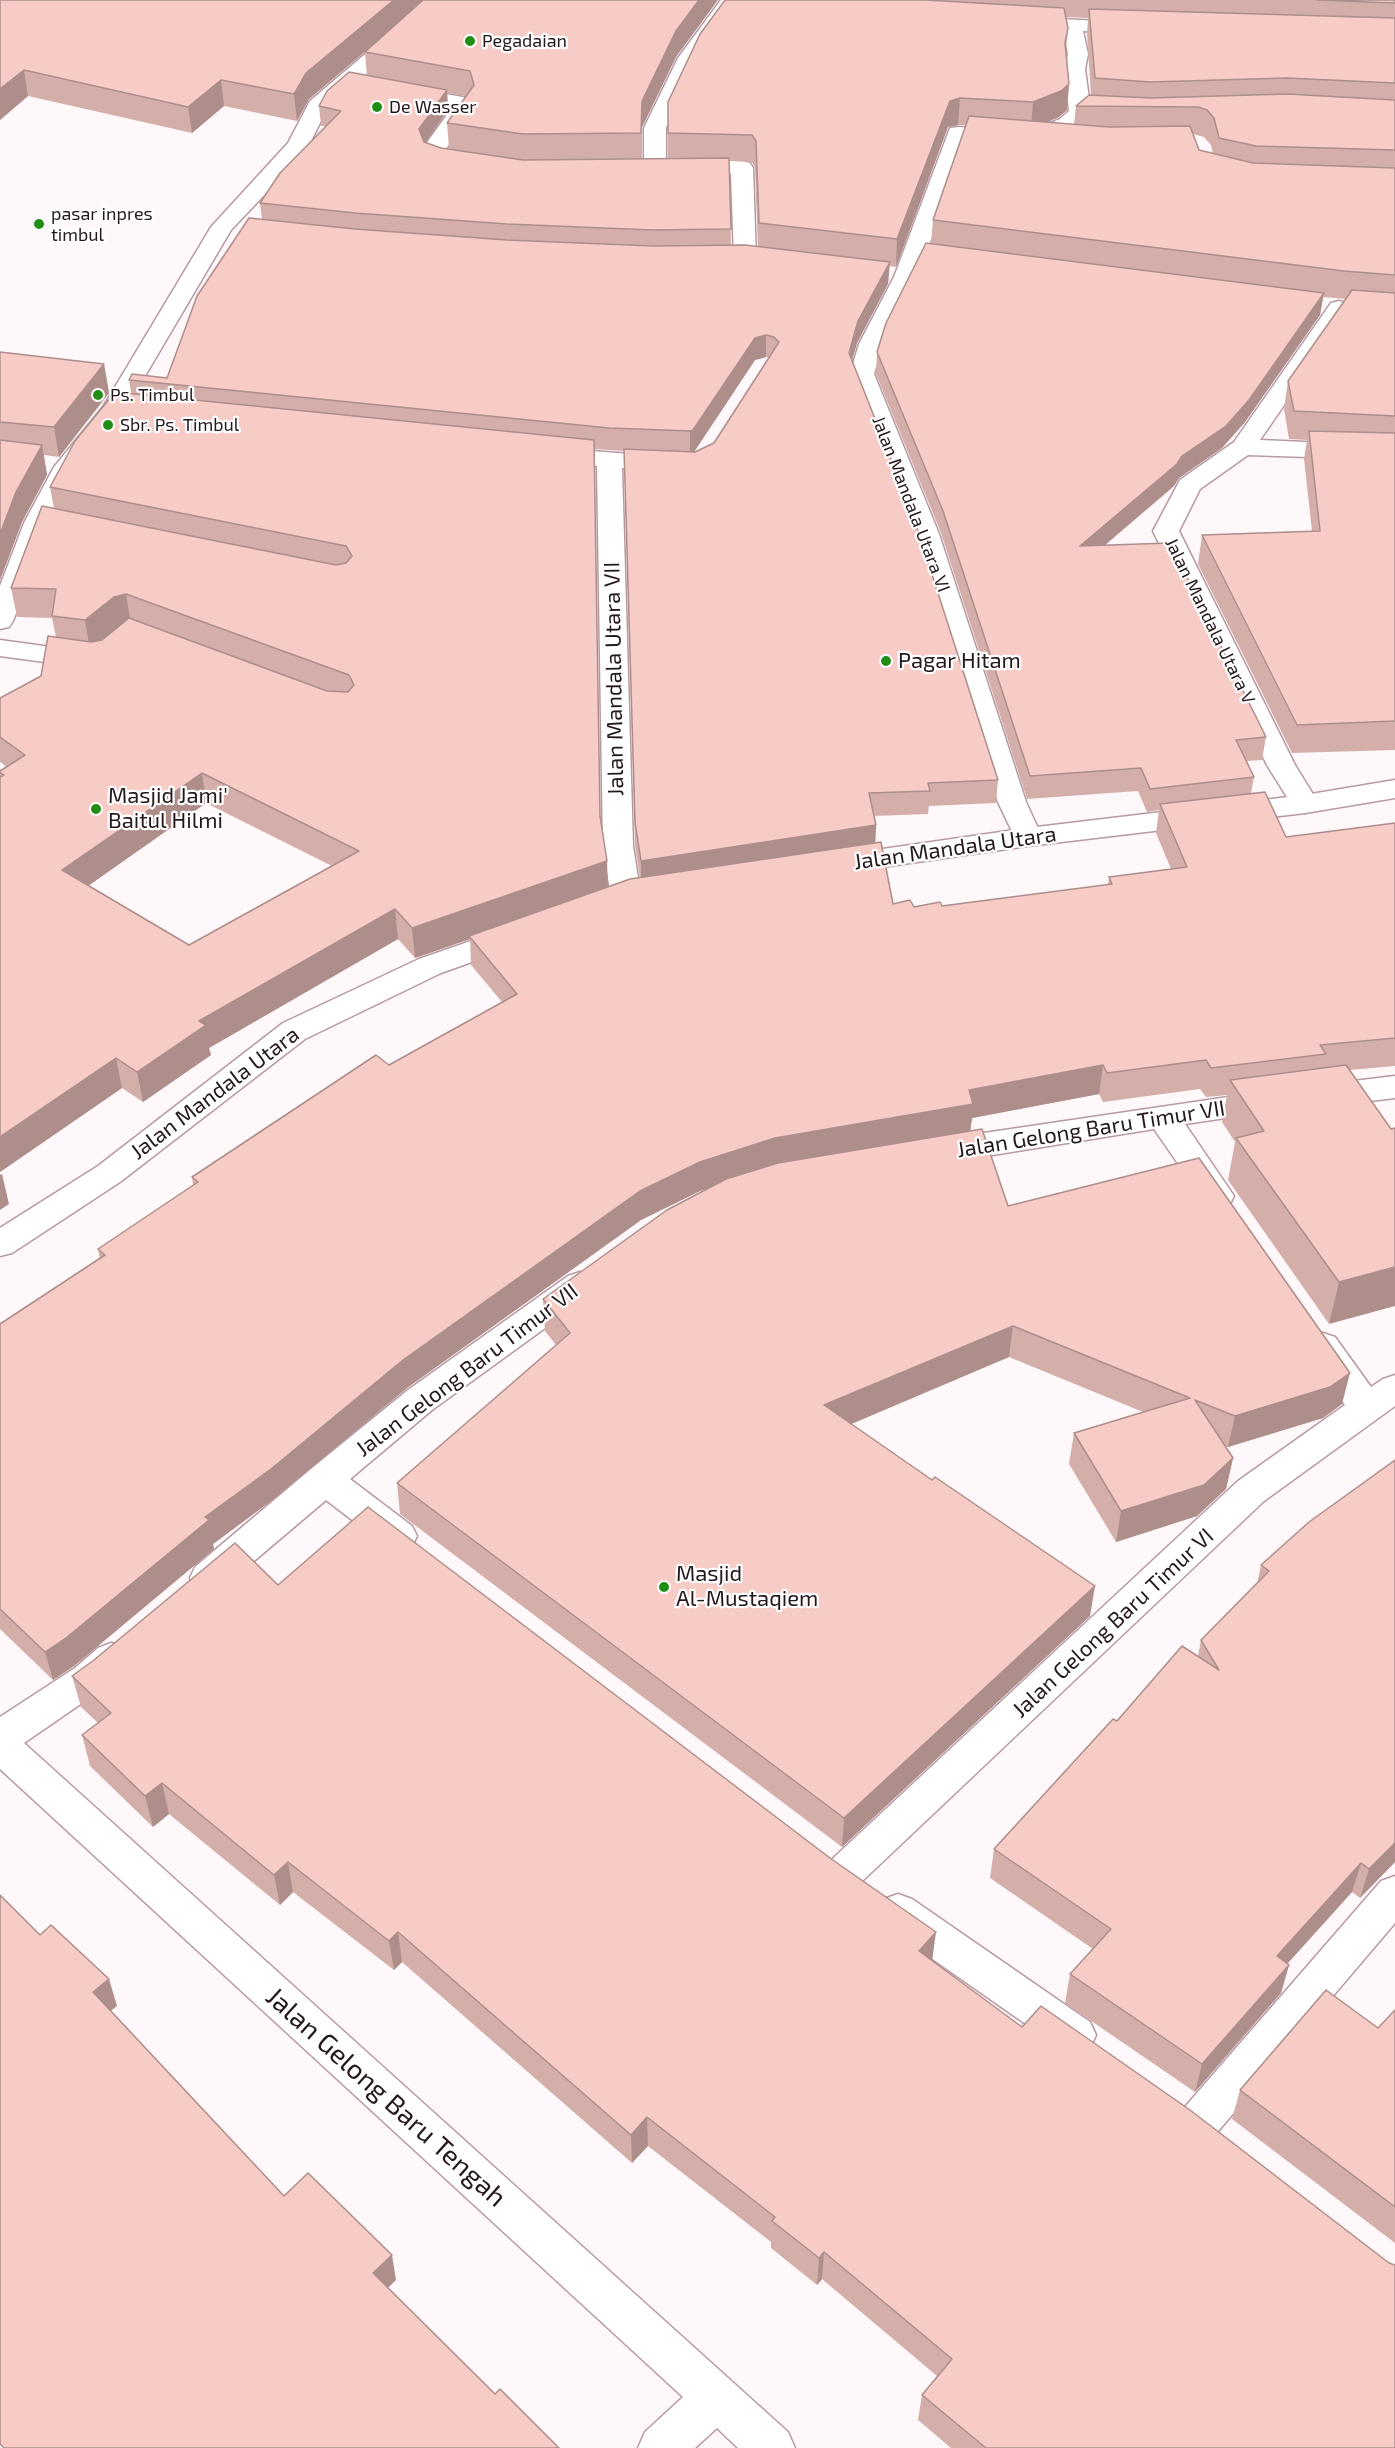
<!DOCTYPE html>
<html>
<head>
<meta charset="utf-8">
<style>
	body { margin:0 }
	canvas { display:block; background:#fef8fa }
</style>
</head>
<body>
<canvas width="1395" height="2448"></canvas>
<script>
const ctx = document.querySelector('canvas').getContext('2d');
ctx.lineJoin = 'round';
function poly(rows) {
  const path = new Path2D();
  for (const r of rows) {
    path.moveTo(r[0], r[1]);
    for (let i = 2; i < r.length; i += 2) path.lineTo(r[i], r[i + 1]);
  }
  return path;
}
function trace(path, color, width, dash) {
  ctx.strokeStyle = color;
  ctx.lineWidth = width;
  ctx.lineCap = dash ? 'butt' : 'round';
  ctx.setLineDash(dash || []);
  ctx.stroke(path);
}
function fill(path, color) {
  ctx.fillStyle = color;
  ctx.fill(path, 'evenodd');
}
function write(font, color, halo, rows, align = 'center') {
  ctx.font = font + ' "Exo 2",sans-serif';
  ctx.lineWidth = 4.5;
  ctx.setLineDash([]);
  ctx.textBaseline = 'middle';
  ctx.strokeStyle = halo;
  ctx.fillStyle = color;
  for (const [text, x, y, turn = 0] of rows) {
    ctx.save();
    ctx.translate(x, y);
    ctx.rotate((+turn || 0) * Math.PI / 180);
    ctx.textAlign = isNaN(turn) ? turn : align;
    if (halo) ctx.strokeText(text, 0, 0);
    ctx.fillText(text, 0, 0);
    ctx.restore();
  }
}
const street = poly([
	[429,0,451,0,327,109,306,151,231,230,125,410,78,469,50,523,13,621,9,627,0,629,0,586,24,523,54,467,103,407,211,227,288,143,310,101,429,0],
	[721,0,741,0,698,59,666,128,666,167,663,172,655,174,647,172,644,167,644,128,678,58,721,0],
	[1022,17,1139,23,1142,27,1139,31,1132,33,1083,31,1088,54,1085,69,1090,106,1117,109,1125,110,1128,115,1125,120,1117,121,1085,119,1076,129,1033,144,966,140,918,277,883,344,874,374,939,534,1026,802,1042,837,1038,844,1028,846,1018,844,998,802,913,534,850,374,859,344,894,277,950,128,958,127,1031,131,1060,119,1069,111,1065,69,1068,54,1063,31,1015,27,1012,23,1015,19,1022,17],
	[403,87,469,98,474,110,445,150,476,156,479,161,476,166,468,168,426,159,423,148,452,108,396,97,392,93,396,89,403,87],
	[684,160,742,161,750,163,753,168,756,258,753,263,745,265,737,263,734,258,731,174,676,172,673,167,676,162,684,160],
	[1339,301,1347,303,1351,308,1260,440,1395,446,1395,460,1248,455,1200,489,1179,531,1295,765,1319,804,1315,810,1305,813,1295,810,1267,765,1153,531,1180,480,1234,442,1331,303,1339,301],
	[551,448,670,457,679,460,683,465,679,470,670,473,622,468,633,846,641,897,636,904,626,907,616,904,611,897,603,846,597,466,542,460,539,455,542,450,551,448],
	[0,640,88,652,98,654,102,660,98,666,88,668,0,656,0,640],
	[1395,1076,1395,1098,1320,1107,1309,1104,1304,1096,1309,1088,1320,1085,1395,1076],
	[1269,1091,1280,1094,1285,1102,1280,1110,1185,1124,1234,1196,1230,1204,1218,1208,1206,1204,1154,1129,943,1163,932,1159,927,1151,932,1143,943,1139,1269,1091],
	[580,1272,592,1276,597,1285,592,1294,432,1410,350,1479,412,1526,417,1536,412,1546,399,1551,386,1546,326,1500,221,1589,208,1593,195,1589,190,1578,195,1567,311,1469,408,1390,568,1276,580,1272],
	[1323,1333,1335,1337,1371,1387,1383,1379,1395,1375,1395,1406,1264,1501,857,1886,843,1892,829,1886,823,1874,829,1862,1238,1481,1345,1405,1306,1346,1311,1337,1323,1333],
	[111,1643,124,1648,130,1659,124,1670,101,1690,24,1743,788,2432,795,2448,738,2448,717,2428,695,2448,638,2448,645,2432,683,2397,0,1769,0,1717,75,1668,98,1648,111,1643],
	[1395,1876,1395,1923,1214,2136,1199,2142,1184,2136,1178,2122,1184,2108,1381,1881,1395,1876],
	[898,1894,912,1899,1090,2022,1096,2035,1090,2048,1075,2054,1060,2048,884,1925,878,1912,884,1899,898,1894]
]);
const secondary = poly([
	[1395,780,1395,798,1305,813,1028,846,841,873,831,871,826,864,831,857,841,855,1028,828,1305,795,1395,780],
	[514,926,525,929,529,936,525,943,441,973,305,1039,120,1182,12,1253,0,1256,0,1228,98,1166,283,1023,419,959,514,926]
]);
trace(street, '#b799a4', 3);
trace(secondary, '#b799a4', 3);
fill(street, '#fff');
fill(secondary, '#fff');
fill(poly([
	[0,0,676,57,642,127,642,159,668,158,668,102,725,0,1395,0,1395,750,1292,753,1198,564,1202,535,1312,531,1304,459,1307,440,1289,439,1284,409,1288,381,1346,299,1323,297,1320,315,1245,422,1222,448,1179,478,1174,486,1105,545,1266,737,1262,760,1247,761,1254,777,1251,793,1286,837,1395,823,1395,1066,1350,1070,1391,1129,1329,1324,1228,1180,1235,1142,1222,1122,1227,1095,1206,1097,1200,1089,1103,1102,1099,1094,972,1118,970,1131,1008,1206,1342,1404,1323,1418,1228,1447,1225,1446,1233,1458,1226,1489,1197,1516,1116,1542,1069,1464,1074,1433,1143,1412,1009,1357,851,1424,1090,1616,842,1847,400,1514,397,1483,556,1345,545,1331,543,1299,711,1187,700,1191,641,1220,407,1388,275,1498,213,1544,214,1549,74,1666,53,1680,0,1629,0,1324,100,1259,98,1249,193,1185,192,1177,389,1065,502,1002,471,965,470,939,415,958,398,939,209,1048,211,1055,143,1102,122,1088,0,1172,0,771,7,767,0,762,0,698,41,676,56,637,52,618,17,617,11,588,54,509,50,487,131,393,129,380,167,378,262,219,260,203,325,126,321,126,319,106,367,76,365,52,309,99,297,121,224,106,192,133,28,96,0,120],
	[1066,17,1088,18,1087,34,1091,95,1076,106,1074,124,1047,122,1059,117,1067,110,1069,84,1066,51,1068,28],
	[447,93,466,96,447,123,449,149,441,148,425,142,448,110],
	[958,125,966,125,933,220,931,244,877,352,876,374,941,533,1027,799,1138,791,1147,812,1159,810,1156,833,1171,869,1109,877,1108,885,942,906,914,907,893,904,875,843,876,825,874,816,928,814,929,806,996,803,998,780,852,360,857,343,888,284,889,266,896,267,948,127],
	[1193,134,1204,137,1211,145,1213,154,1199,150],
	[729,161,752,162,755,168,758,247,731,246],
	[766,357,769,358,714,443,694,452,755,360],
	[594,449,624,451,635,846,640,878,608,887,600,819],
	[206,803,332,866,189,945,88,886],
	[0,352,104,364,109,393,59,457,44,455,47,475,22,522,0,580],
	[1309,1522,1395,1862,1360,1898,1352,1892,1288,1963,1289,1965,1281,1993,1195,2092,1065,2003,1070,1974,1093,1949,990,1878,994,1849,1117,1721,1198,1656,1201,1640,1257,1584,1261,1565],
	[278,1585,933,1961,1395,2448,951,2448,918,2420,922,2395,937,2376,822,2279,817,2285,771,2248,771,2242,648,2146,632,2163,402,1962,394,1970,293,1892,280,1905,169,1814,153,1827,90,1766,82,1735,98,1723,81,1707,72,1676],
	[1395,2010,1395,2243,1232,2119,1240,2090,1378,2028]
]), '#d4afaa');
fill(poly([
	[394,0,426,0,309,99,297,121,294,94,306,73],
	[699,0,718,0,676,57,642,127,642,160,642,101,676,31],
	[24,70,28,96,0,120,0,89],
	[221,80,224,106,192,133,188,107],
	[1069,84,1067,110,1059,117,1031,129,1033,102],
	[447,90,448,110,421,149,419,129],
	[960,98,958,125,948,127,896,267,897,239,950,101],
	[890,262,888,284,857,343,848,375,849,353,858,321],
	[1324,293,1320,315,1245,422,1222,448,1179,478,1174,486,1078,568,1080,546,1182,456],
	[766,335,766,357,755,360,694,452,690,454,690,431,755,338],
	[104,364,109,393,59,457,54,427],
	[42,445,47,475,22,522,0,580,0,534,16,492],
	[126,594,131,624,90,650,85,620,114,597],
	[202,773,206,803,68,900,62,870],
	[876,825,875,849,641,884,641,861],
	[607,861,608,891,469,936,470,939,415,958,412,928],
	[395,909,398,939,209,1048,211,1055,143,1102,137,1072,199,1021],
	[116,1058,122,1088,0,1172,0,1137],
	[1103,1065,1099,1094,972,1118,970,1133,775,1167,700,1191,641,1220,407,1388,275,1498,213,1544,214,1549,74,1666,53,1680,45,1652,205,1517,403,1360,640,1191,700,1162,775,1138,969,1090],
	[2,1174,9,1204,0,1210,0,1175],
	[1395,1267,1395,1306,1329,1324,1339,1282],
	[1013,1326,1009,1357,823,1436,824,1405],
	[1350,1373,1342,1404,1323,1418,1228,1447,1235,1416],
	[1233,1458,1226,1489,1197,1516,1116,1542,1121,1511],
	[1095,1586,1090,1616,842,1847,844,1818],
	[162,1783,169,1814,153,1827,145,1796],
	[1395,1843,1395,1862,1360,1898,1369,1869],
	[288,1862,293,1892,280,1905,274,1875],
	[1361,1863,1352,1892,1269,1984,1277,1956],
	[398,1932,402,1962,394,1970,389,1941],
	[936,1932,932,1962,919,1951],
	[1289,1965,1281,1993,1195,2092,1202,2064],
	[109,1979,117,2006,101,2019,93,1992],
	[647,2117,648,2146,632,2163,631,2135],
	[824,2252,822,2279,817,2285,819,2258],
	[392,2255,396,2280,378,2298,373,2273]
]), '#ad8e8b');
const building = poly([
	[0,0,394,0,306,73,294,94,221,80,188,107,24,70,0,89,0,0],
	[423,0,699,0,676,31,642,101,641,133,523,134,447,123,474,85,470,71,365,52,423,0],
	[725,0,926,0,1064,8,1068,28,1065,43,1069,84,1061,91,1033,102,960,98,950,101,897,239,759,223,756,141,752,135,668,133,668,102,700,34,725,0],
	[1317,0,1395,0,1395,3,1317,0],
	[1089,9,1395,18,1395,83,1287,78,1150,82,1095,78,1089,9],
	[349,72,447,90,419,129,424,142,441,148,523,160,729,158,731,229,653,230,507,224,355,213,260,203,280,173,341,111,319,106,327,91,349,72],
	[1287,94,1395,100,1395,150,1256,146,1219,138,1214,118,1207,110,1198,107,1076,106,1089,95,1150,98,1287,94],
	[969,116,1109,127,1190,126,1199,150,1253,163,1395,168,1395,275,1344,271,933,220,969,116],
	[249,218,355,229,507,240,653,246,745,245,890,262,858,321,849,353,912,512,998,780,928,783,930,791,869,793,876,825,641,861,635,822,624,449,695,452,714,443,779,342,774,337,766,335,755,338,693,430,690,431,609,428,129,380,132,374,167,378,197,296,249,218],
	[926,243,1324,293,1249,400,1226,426,1182,456,1177,464,1080,546,1170,543,1266,737,1236,740,1254,777,1150,789,1141,768,1030,776,943,511,877,352,886,323,926,243],
	[1352,290,1395,293,1395,416,1294,411,1288,381,1352,290],
	[0,352,104,364,54,427,0,422,0,352],
	[115,392,594,440,600,816,607,861,412,928,395,909,199,1021,206,1025,137,1072,116,1058,0,1137,0,777,4,775,0,773,0,771,25,755,0,737,0,698,41,676,48,636,91,642,102,640,129,618,327,691,348,692,354,685,349,675,126,594,114,597,85,620,52,616,56,589,11,588,42,506,336,565,346,563,352,556,346,546,50,487,75,441,115,392],
	[202,773,359,851,189,945,62,870,202,773],
	[1309,431,1395,433,1395,721,1297,725,1202,535,1320,531,1309,431],
	[0,440,42,445,16,492,0,534,0,440],
	[1265,792,1286,837,1395,823,1395,1038,1320,1045,1326,1054,1211,1068,1206,1060,1107,1073,1103,1065,969,1090,973,1104,775,1138,700,1162,640,1191,403,1360,271,1469,205,1517,209,1520,66,1638,45,1652,0,1609,0,1324,105,1255,98,1249,198,1182,192,1177,376,1055,389,1065,517,994,469,936,630,879,881,842,893,904,910,900,914,907,940,902,942,906,1112,884,1109,877,1187,867,1160,804,1265,792],
	[1346,1065,1391,1129,1395,1128,1395,1267,1339,1282,1236,1138,1264,1131,1230,1080,1346,1065],
	[982,1129,1008,1206,1199,1158,1350,1373,1330,1387,1235,1416,1195,1400,1233,1458,1204,1485,1121,1511,1074,1433,1190,1398,1013,1326,824,1405,932,1480,935,1477,1095,1586,844,1818,397,1483,570,1333,543,1299,667,1210,726,1179,778,1163,982,1129],
	[1395,1460,1395,1843,1369,1869,1361,1863,1277,1956,1289,1965,1202,2064,1070,1974,1111,1929,994,1849,1113,1719,1117,1721,1182,1646,1219,1670,1201,1640,1269,1571,1261,1565,1309,1522,1395,1460],
	[368,1507,830,1858,936,1932,919,1951,1022,2027,1041,2006,1190,2110,1389,2263,1395,2265,1395,2448,986,2448,922,2395,952,2359,824,2252,819,2258,772,2221,775,2217,647,2117,631,2135,398,1932,389,1941,288,1862,274,1875,162,1783,145,1796,82,1735,111,1713,72,1676,94,1660,235,1543,278,1585,368,1507],
	[0,1895,40,1935,51,1925,109,1979,93,1992,284,2196,308,2173,392,2255,373,2273,495,2394,500,2389,559,2448,4,2448,0,2444,0,1895],
	[1326,1990,1378,2028,1395,2010,1395,2207,1240,2090,1326,1990]
]);
fill(building, '#f7cbc6');
trace(building, '#ad8e8b', 1.5);
for (const [x, y, r, color] of [
	[470,41,6,"#208e14"],
	[377,107,6,"#208e14"],
	[39,224,6,"#208e14"],
	[98,395,6,"#208e14"],
	[108,425,6,"#208e14"],
	[886,661,6,"#208e14"],
	[96,809,6,"#208e14"],
	[664,1587,6,"#208e14"]
]) {
  const dot = new Path2D();
  dot.arc(x, y, r, 0, 2 * Math.PI);
  ctx.fillStyle = color;
  ctx.fill(dot);
  trace(dot, '#fff', 2);
}
write('18px', '#24181d', '#fff', [
	["Pegadaian",482,41],
	["De Wasser",389,107],
	["pasar inpres",51,214],
	["timbul",51,235],
	["Ps. Timbul",110,395],
	["Sbr. Ps. Timbul",120,425]
], 'left');
write('18px', '#24181d', '#fff', [
	["Jalan Mandala Utara VI",911,504,69],
	["Jalan Mandala Utara V",1210,621,64]
]);
write('22px', '#24181d', '#fff', [
	["Pagar Hitam",898,661],
	["Masjid Jami'",108,796],
	["Baitul Hilmi",108,821],
	["Masjid",676,1574],
	["Al-Mustaqiem",676,1599]
], 'left');
write('22px', '#24181d', '#fff', [
	["Jalan Mandala Utara VII",614,679,-91],
	["Jalan Mandala Utara",955,848,-8],
	["Jalan Mandala Utara",215,1093,-37],
	["Jalan Gelong Baru Timur VII",1091,1129,-9],
	["Jalan Gelong Baru Timur VII",467,1370,-37],
	["Jalan Gelong Baru Timur VI",1113,1623,-43]
]);
write('27px', '#24181d', '#fff', [
	["Jalan Gelong Baru Tengah",386,2097,42]
]);
</script>
</body>
</html>
